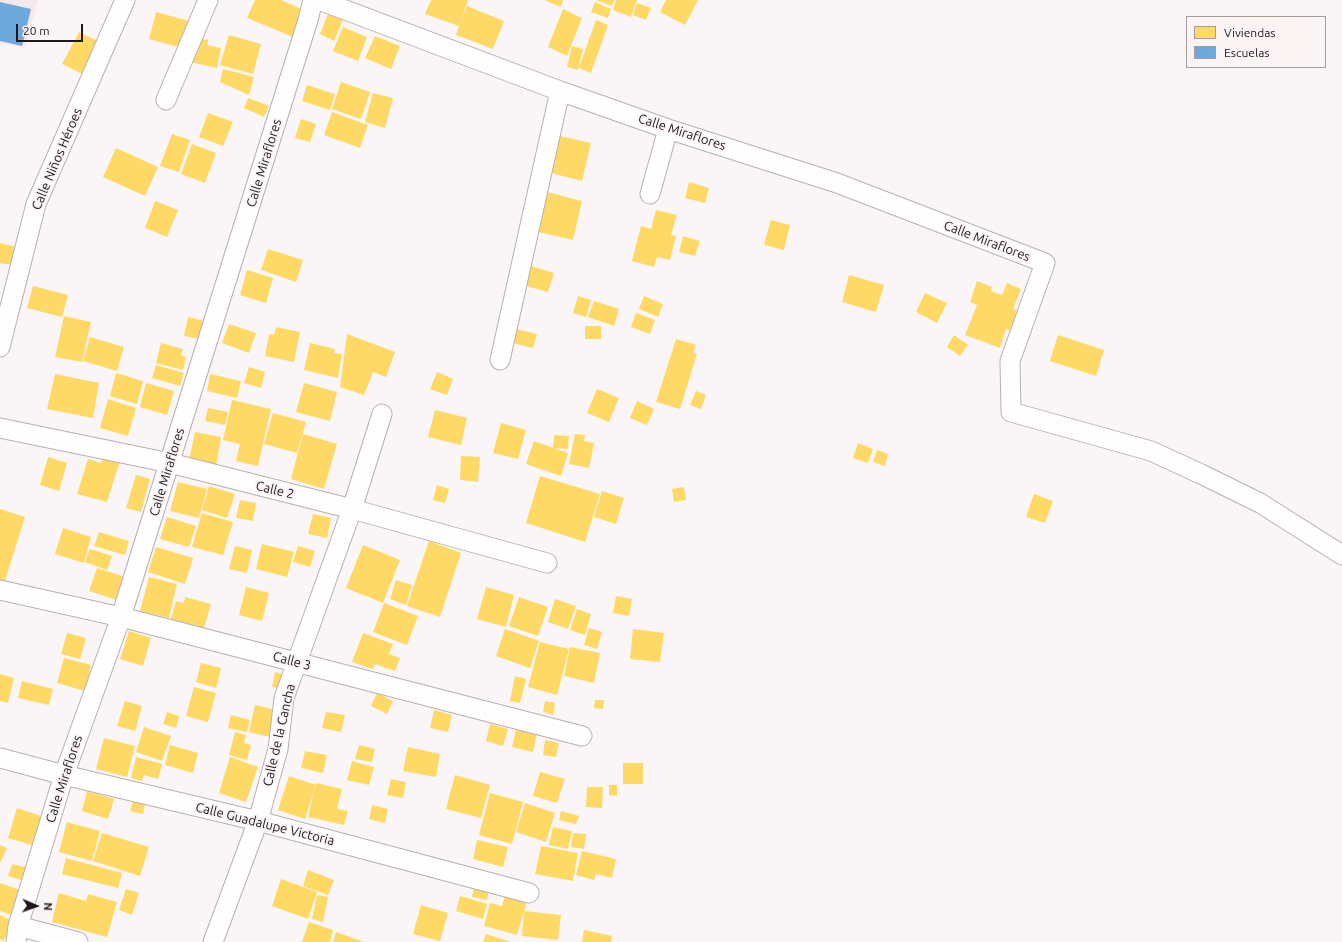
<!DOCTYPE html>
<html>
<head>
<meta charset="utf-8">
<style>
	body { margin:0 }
	#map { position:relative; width:1342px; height:942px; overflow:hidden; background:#faf5f6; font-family:Ubuntu,sans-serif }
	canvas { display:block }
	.legend { position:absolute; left:1186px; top:16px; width:140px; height:52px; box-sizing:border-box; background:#fbf4f5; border:1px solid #a49c9d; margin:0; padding:5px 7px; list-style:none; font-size:12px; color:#211719 }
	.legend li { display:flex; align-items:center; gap:8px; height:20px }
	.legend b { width:20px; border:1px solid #a49c9d }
	.north { position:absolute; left:16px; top:886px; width:40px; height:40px; -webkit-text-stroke:3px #fbf4f5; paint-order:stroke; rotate:92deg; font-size:11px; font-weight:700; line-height:16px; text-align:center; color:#211719 }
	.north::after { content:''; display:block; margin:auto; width:14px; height:18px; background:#211719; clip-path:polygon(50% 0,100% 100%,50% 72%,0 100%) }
	.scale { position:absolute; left:16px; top:24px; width:67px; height:18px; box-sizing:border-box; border:2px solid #211719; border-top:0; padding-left:5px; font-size:12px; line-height:14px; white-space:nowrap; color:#211719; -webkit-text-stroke:3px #fbf4f5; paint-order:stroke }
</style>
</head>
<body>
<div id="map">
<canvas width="1342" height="942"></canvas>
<ul class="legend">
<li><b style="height:11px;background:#ffd966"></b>Viviendas</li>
<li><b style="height:11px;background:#6fa8dc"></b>Escuelas</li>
</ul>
<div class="north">N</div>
<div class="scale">20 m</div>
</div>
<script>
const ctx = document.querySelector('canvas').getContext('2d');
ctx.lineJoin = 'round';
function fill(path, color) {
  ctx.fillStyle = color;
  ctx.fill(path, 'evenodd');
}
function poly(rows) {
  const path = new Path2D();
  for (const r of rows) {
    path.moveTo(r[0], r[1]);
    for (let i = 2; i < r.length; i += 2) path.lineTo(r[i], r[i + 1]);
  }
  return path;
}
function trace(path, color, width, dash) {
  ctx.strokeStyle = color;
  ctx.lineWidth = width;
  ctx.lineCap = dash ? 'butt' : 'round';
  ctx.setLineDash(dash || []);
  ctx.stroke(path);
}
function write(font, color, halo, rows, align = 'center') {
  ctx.font = font + ' Ubuntu,sans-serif';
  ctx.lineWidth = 4;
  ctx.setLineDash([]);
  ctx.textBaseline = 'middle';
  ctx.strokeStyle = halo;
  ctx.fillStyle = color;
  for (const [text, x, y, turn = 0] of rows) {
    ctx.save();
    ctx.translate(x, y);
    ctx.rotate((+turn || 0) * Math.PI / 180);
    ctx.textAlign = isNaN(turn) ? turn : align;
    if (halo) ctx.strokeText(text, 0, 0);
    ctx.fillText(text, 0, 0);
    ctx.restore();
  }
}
fill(poly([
	[0,0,38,0,25,48,0,43]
]), '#f6e7ea');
fill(poly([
	[255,0,281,0,304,10,293,37,247,18],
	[431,0,468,0,460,24,467,6,504,21,493,49,456,35,459,26,425,14],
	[544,0,563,0,561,7],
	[596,0,614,0,612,6],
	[616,0,637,0,631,17,613,10],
	[666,0,698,0,685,25,660,12],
	[595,2,611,9,608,18,591,12],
	[637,3,651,8,646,20,633,15],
	[563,9,582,18,567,56,548,47],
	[156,12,189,21,182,48,149,39],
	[328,14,343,20,334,41,320,34],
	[596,20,608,25,591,73,579,68],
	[343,27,367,37,358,61,333,51],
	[79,32,100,42,84,75,62,64],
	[229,35,261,44,253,74,220,65],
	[375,36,400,46,391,69,365,58],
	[195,38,208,40,207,45,221,48,217,68,190,62],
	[572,46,583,49,578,70,567,67],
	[223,69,254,77,249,95,220,82],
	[341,82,370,92,361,119,332,109],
	[307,85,335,94,330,110,302,101],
	[373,93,393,98,385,128,365,122],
	[248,98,269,106,264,117,244,108],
	[332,112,368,125,360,148,324,135],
	[208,113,233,122,223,146,199,137],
	[301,119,316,124,310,142,295,138],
	[172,134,190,140,179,172,160,166],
	[560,136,591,143,582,181,551,173],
	[192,144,216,153,205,183,181,174],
	[116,148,158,167,145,196,103,177],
	[689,182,709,188,705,203,685,198],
	[547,192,582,201,573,240,538,232],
	[155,201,178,210,167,237,145,228],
	[656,210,677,215,671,235,676,236,670,260,657,257,654,267,632,261,641,226,651,229],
	[771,220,790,225,784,250,764,245],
	[683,236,700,241,695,256,679,252],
	[0,243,17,247,13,265,0,263],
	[268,249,303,260,296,282,261,270],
	[531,266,554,273,548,292,526,286],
	[247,270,273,278,266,303,240,295],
	[849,275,884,285,876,312,842,302],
	[977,281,992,287,991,291,1002,295,1007,283,1021,289,1013,309,1019,311,1011,331,1006,329,1000,348,965,335,977,305,970,302],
	[33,286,68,295,62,317,27,308],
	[925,293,947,303,937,323,916,312],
	[578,296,591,300,586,317,573,313],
	[644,296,663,304,658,317,639,309],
	[594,301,619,309,614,326,588,317],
	[636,313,655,320,650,334,631,327],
	[64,316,91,322,82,362,55,357],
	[188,317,204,321,200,339,184,336],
	[229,324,256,333,249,353,222,343],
	[585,326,601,326,601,339,585,339],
	[276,327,300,332,294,362,265,356,269,334,274,335],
	[512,328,537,334,533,348,508,342],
	[347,334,395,352,386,377,373,372,364,395,340,387],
	[954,335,968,345,960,356,947,347],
	[1058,335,1104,350,1096,376,1050,361],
	[90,337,124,347,117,371,83,361],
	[676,339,696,345,693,353,697,354,680,409,656,402],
	[161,343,183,349,181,355,186,357,183,370,156,363],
	[310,343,335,349,334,353,342,354,338,378,304,370],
	[156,365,184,373,180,386,152,378],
	[249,367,265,372,261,388,244,383],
	[437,372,453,379,447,395,430,389],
	[116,373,143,381,137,404,110,396],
	[55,374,99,383,93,418,47,409],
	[210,374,241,381,237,398,207,391],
	[146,383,174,391,167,415,140,407],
	[304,383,337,392,330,421,296,412],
	[597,389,619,398,609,422,587,413],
	[696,391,706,395,701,409,690,405],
	[108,399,136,408,128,436,100,428],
	[232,400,271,409,258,466,236,461,240,444,223,440],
	[637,401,654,409,647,425,630,418],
	[208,408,228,412,225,425,205,421],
	[435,410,467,418,461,445,428,437],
	[273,413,306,422,297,453,264,444],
	[501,423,526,430,518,459,493,453],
	[195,432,221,437,216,466,189,460],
	[303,434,337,444,324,489,291,479],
	[575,434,585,435,584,441,594,443,589,468,569,464],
	[554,435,569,436,568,449,553,448],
	[534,441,568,453,561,476,526,464],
	[858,443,873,449,868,463,853,458],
	[877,450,888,454,885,466,873,462],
	[103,456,120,461,107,502,77,494,88,459,101,463],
	[461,456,480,457,478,482,460,480],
	[48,457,67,463,59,491,40,485],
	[136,475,150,479,141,512,126,508],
	[540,476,600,494,585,542,526,523],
	[178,482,207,489,199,518,170,511],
	[437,485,449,489,445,503,433,500],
	[209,486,235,494,227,518,202,510],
	[684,487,686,500,674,502,672,489],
	[602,491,624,498,616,524,594,517],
	[1034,494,1053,501,1045,523,1026,517],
	[240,500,256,503,253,521,236,518],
	[0,509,25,517,3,587,0,586],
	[202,513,233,522,223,555,192,547],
	[313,514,331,518,327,538,308,534],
	[167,517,196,526,189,547,160,539],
	[63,528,91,537,84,563,55,554],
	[99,532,129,541,125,555,94,546],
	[429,541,461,553,440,617,407,606],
	[262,544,294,552,287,577,256,569],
	[363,545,400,560,383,603,346,588],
	[235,546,252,550,247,573,229,569],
	[298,546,315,551,310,567,293,562],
	[156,547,193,558,185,584,148,572],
	[90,549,112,556,107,570,85,562],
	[97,568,125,577,117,600,89,591],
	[149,577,177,584,169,618,140,611],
	[396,580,412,585,406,605,390,599],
	[246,587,269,593,262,621,239,615],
	[486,587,514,595,506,627,477,619],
	[616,596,632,599,629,616,613,613],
	[185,597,211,604,204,628,171,619,176,601,184,603],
	[519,597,548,607,538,636,509,626],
	[555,599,576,606,568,629,548,622],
	[384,603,418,616,407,645,373,632],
	[577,609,591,614,585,635,570,630],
	[589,628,602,632,597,649,584,645],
	[505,629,539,641,530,668,496,656],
	[633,629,664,633,660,662,630,659],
	[129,631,151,638,143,666,120,659],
	[67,633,86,638,80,659,61,654],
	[363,633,393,644,389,654,400,658,395,671,375,664,373,669,352,662],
	[540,642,569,649,557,695,528,687],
	[570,647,600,653,594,683,564,676],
	[64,658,91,665,85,691,57,683],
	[201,663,221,668,216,688,196,682],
	[275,672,290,676,287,690,272,687],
	[0,674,14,678,8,703,0,701],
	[515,676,526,679,520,703,510,701],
	[22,681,53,689,49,705,18,698],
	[194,687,216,693,208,722,186,716],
	[377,693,393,701,387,714,371,706],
	[595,700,604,700,603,709,594,708],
	[125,701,142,706,135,731,117,726],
	[545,701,555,703,553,715,543,712],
	[255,705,276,710,270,737,249,732],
	[434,710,452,715,448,732,430,728],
	[167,712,179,716,176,728,163,724],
	[326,712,345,715,341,732,322,728],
	[231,715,250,720,247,732,228,728],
	[490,724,508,729,503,746,486,741],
	[144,727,171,736,162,761,136,752],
	[516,730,537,734,533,752,512,747],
	[235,732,246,735,244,743,251,745,247,760,229,755],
	[104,738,135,746,127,777,96,769],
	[545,740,559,743,556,757,543,755],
	[170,745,198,753,193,773,165,765],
	[359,745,375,749,372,762,355,759],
	[408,747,440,754,436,777,403,771],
	[305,751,327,755,323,773,301,768],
	[136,757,162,764,158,779,144,775,142,781,131,778],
	[230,757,258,767,246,802,219,793],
	[352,761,374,767,369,785,347,780],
	[623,763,643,763,643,784,623,784],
	[540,772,565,779,557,803,533,796],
	[455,775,490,785,481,818,446,809],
	[289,776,316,785,305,819,278,810],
	[391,779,406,782,403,798,387,795],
	[316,783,342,789,337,809,348,811,344,825,308,817],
	[609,785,617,785,617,796,609,795],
	[587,787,603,787,602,808,586,807],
	[87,791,114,799,108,819,82,811],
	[490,793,523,802,512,844,479,835],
	[133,801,145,804,143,814,130,811],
	[525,803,555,813,546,842,516,832],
	[372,805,388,809,385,823,369,819],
	[17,808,44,817,35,846,8,838],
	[561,811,579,816,576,824,559,820],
	[67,822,100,831,92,861,59,852],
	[553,827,572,831,568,849,549,845],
	[102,833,149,847,140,876,93,861],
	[573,833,586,834,584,849,571,847],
	[477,840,508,847,503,867,473,859],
	[0,845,7,848,0,863],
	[541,846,578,853,573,881,535,874],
	[582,851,616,859,612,878,596,874,594,880,576,875],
	[66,858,122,873,118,888,62,874],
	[12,864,29,868,25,881,8,876],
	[308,870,334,880,328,895,303,886],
	[281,879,317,892,308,919,272,906],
	[0,883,23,891,15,916,0,911],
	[474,887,489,889,487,900,472,897],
	[126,889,139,893,132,915,119,910],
	[59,893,86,901,88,894,117,902,107,937,52,922],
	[317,895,328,897,323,922,312,919],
	[505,895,527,901,517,935,484,926,490,903,502,906],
	[460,896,487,904,483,919,456,911],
	[421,905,448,913,440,941,413,934],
	[524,911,561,915,558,940,522,936],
	[0,915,13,921,4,941,0,939],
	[309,922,333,930,330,942,302,942],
	[584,930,612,936,611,942,582,942],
	[336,932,364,942,333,942],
	[486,934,511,942,483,942]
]), '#ffd966');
fill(poly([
	[0,2,31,9,22,46,0,41]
]), '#6fa8dc');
const minor = poly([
	[319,0,560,91,668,129,837,183,1045,263,1010,361,1011,412,1151,451,1201,474,1260,503,1342,555],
	[166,100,208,0],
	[650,194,668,129],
	[0,347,36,204,125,0],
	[500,360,560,91],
	[0,428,170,463,352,509,547,563],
	[0,590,121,617,582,736],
	[0,758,64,775,258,821,529,893],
	[18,926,78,942],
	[16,942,18,926,64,775,121,617,308,20,313,0],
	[213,942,258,821,278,749,284,698,352,509,382,414]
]);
trace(minor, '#b8b0b2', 21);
trace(minor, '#fefefe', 19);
write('13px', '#211719', '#fbf4f5', [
	["Calle Miraflores",682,132,18],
	["Calle Niños Héroes",57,159,-67],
	["Calle Miraflores",264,163,-73],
	["Calle Miraflores",987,241,21],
	["Calle Miraflores",167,472,-73],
	["Calle 2",275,490,14],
	["Calle 3",292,661,15],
	["Calle de la Cancha",279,735,-77],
	["Calle Miraflores",64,779,-72],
	["Calle Guadalupe Victoria",265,824,14]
]);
</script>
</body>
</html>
